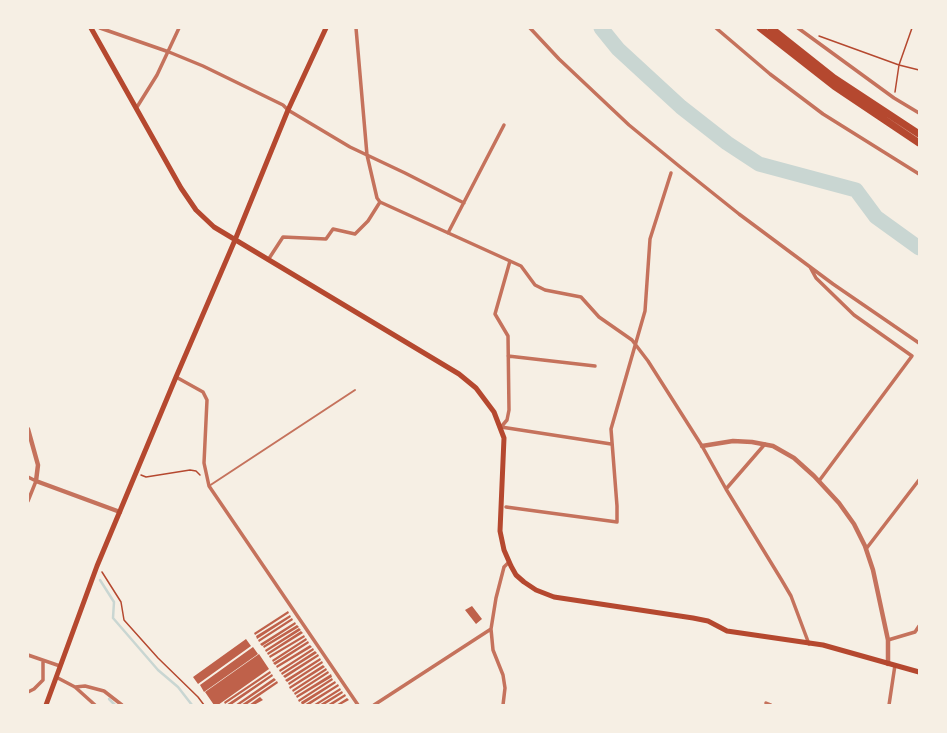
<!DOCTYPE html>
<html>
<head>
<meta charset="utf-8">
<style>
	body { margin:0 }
	#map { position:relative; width:947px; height:733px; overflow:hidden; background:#f6efe4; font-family:Helvetica,sans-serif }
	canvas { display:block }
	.frame { position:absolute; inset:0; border:29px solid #f6efe4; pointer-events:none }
</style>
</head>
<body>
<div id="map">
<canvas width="947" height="733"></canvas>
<div class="frame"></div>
</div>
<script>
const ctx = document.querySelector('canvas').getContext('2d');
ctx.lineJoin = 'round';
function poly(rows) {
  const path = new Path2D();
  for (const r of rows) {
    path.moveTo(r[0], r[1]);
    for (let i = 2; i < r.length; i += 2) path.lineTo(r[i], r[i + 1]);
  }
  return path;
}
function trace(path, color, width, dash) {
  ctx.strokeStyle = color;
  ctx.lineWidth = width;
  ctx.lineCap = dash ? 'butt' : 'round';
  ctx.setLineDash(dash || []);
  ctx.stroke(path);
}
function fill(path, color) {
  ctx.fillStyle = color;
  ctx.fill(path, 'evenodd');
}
trace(poly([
	[100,580,114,602,113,618,158,670,178,687,192,705],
	[109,699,115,705]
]), '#c9d6d2', 2.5);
trace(poly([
	[601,28,618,49,681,107,727,143,759,164,856,190,876,217,919,248]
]), '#c9d6d2', 15);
fill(poly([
	[472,606,482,619,476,624,465,610],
	[288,611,289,613,255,635,254,633],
	[290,615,291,617,257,639,256,636],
	[292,618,293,620,259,642,258,640],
	[295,622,296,624,262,646,260,644],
	[297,625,299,627,264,648,263,646],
	[299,628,301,630,266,652,265,650],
	[301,631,303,633,268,655,267,653],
	[304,635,305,637,270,658,269,656],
	[306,638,307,640,273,662,272,660],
	[246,639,251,646,198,684,193,677],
	[308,641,309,643,275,665,273,663],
	[310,645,312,647,277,668,276,666],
	[253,647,258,654,204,692,200,685],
	[313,648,314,650,280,672,279,670],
	[315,651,317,653,282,675,281,673],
	[259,654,269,669,218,705,214,705,205,692],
	[318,654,319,656,285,678,283,676],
	[320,658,321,660,287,682,285,680],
	[322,661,323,663,289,685,288,683],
	[323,665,325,667,290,689,289,687],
	[326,668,327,670,293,692,292,690],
	[270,671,271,673,225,704,224,702],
	[328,671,329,673,295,695,294,693],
	[272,674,273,676,231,705,226,705],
	[331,674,332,677,297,698,296,696],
	[274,678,276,680,239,705,235,705],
	[332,678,333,680,299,702,298,700],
	[277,681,278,683,246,705,241,705],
	[335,681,336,683,302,705,301,702],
	[338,684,339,686,309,705,304,705],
	[340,688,341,690,317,705,313,705],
	[342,691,343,693,324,705,319,705],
	[345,694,346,696,332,705,327,705],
	[260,697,263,700,254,705,249,705],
	[347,698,349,700,340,705,336,705]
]), '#bf614a');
trace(poly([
	[819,36,899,65,919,70],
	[895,92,899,65,912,28],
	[141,475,146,477,190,470,196,471,200,475],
	[102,572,121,602,124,620,158,658,198,697,204,705]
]), '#b5482f', 1.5);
trace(poly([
	[209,486,355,390]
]), '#c5725c', 2);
trace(poly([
	[100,28,169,52,203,66,283,105,288,110,350,147,405,173,464,203],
	[356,28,367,155,377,198,380,202,521,266,535,285,545,290,581,297,599,317,632,340,648,361,702,446,726,489,781,579,791,596,809,644],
	[530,28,559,59,629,125,679,166,739,214,833,284,919,343],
	[716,28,770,74,823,114,919,174],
	[798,28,894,98,919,113],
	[137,107,157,75,179,28],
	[448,233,504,125],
	[268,260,283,237,326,239,333,229,355,234,368,221,380,202],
	[510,261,495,314,508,336,509,410,507,420,501,427,611,444],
	[810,267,816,278,854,315,912,356,819,481],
	[508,356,595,366],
	[176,377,203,392,207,400,204,463,209,486,358,705],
	[28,477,36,481,28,501],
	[726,489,765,444],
	[506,507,617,522,617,506,611,429,645,311,650,239,671,173],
	[866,549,919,480],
	[888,640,915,632,919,626],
	[28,655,60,666],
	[56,677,75,687,95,705],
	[75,687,85,686,104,691,122,705],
	[28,692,34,689,43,680,43,662],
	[766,703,771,705],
	[374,705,491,629],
	[503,705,505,688,503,675,493,650,491,629,496,598,504,567,509,562],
	[889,705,895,665]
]), '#c5725c', 3.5);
trace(poly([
	[28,429,38,465,36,481,120,512],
	[702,446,733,441,752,442,773,446,794,458,814,476,839,503,854,524,865,546,873,570,888,640,888,664]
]), '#c5725c', 4.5);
trace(poly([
	[91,28,181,188,196,210,214,227,459,374,476,388,494,412,504,438,500,531,504,550,511,566,516,575,524,582,536,590,554,597,693,618,708,621,727,631,823,645,919,672],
	[46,705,97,566,176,377,235,240,288,110,326,28]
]), '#b5482f', 5);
trace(poly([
	[760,28,834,86,919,143],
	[771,28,834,78,919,134]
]), '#b5482f', 7);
</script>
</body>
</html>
